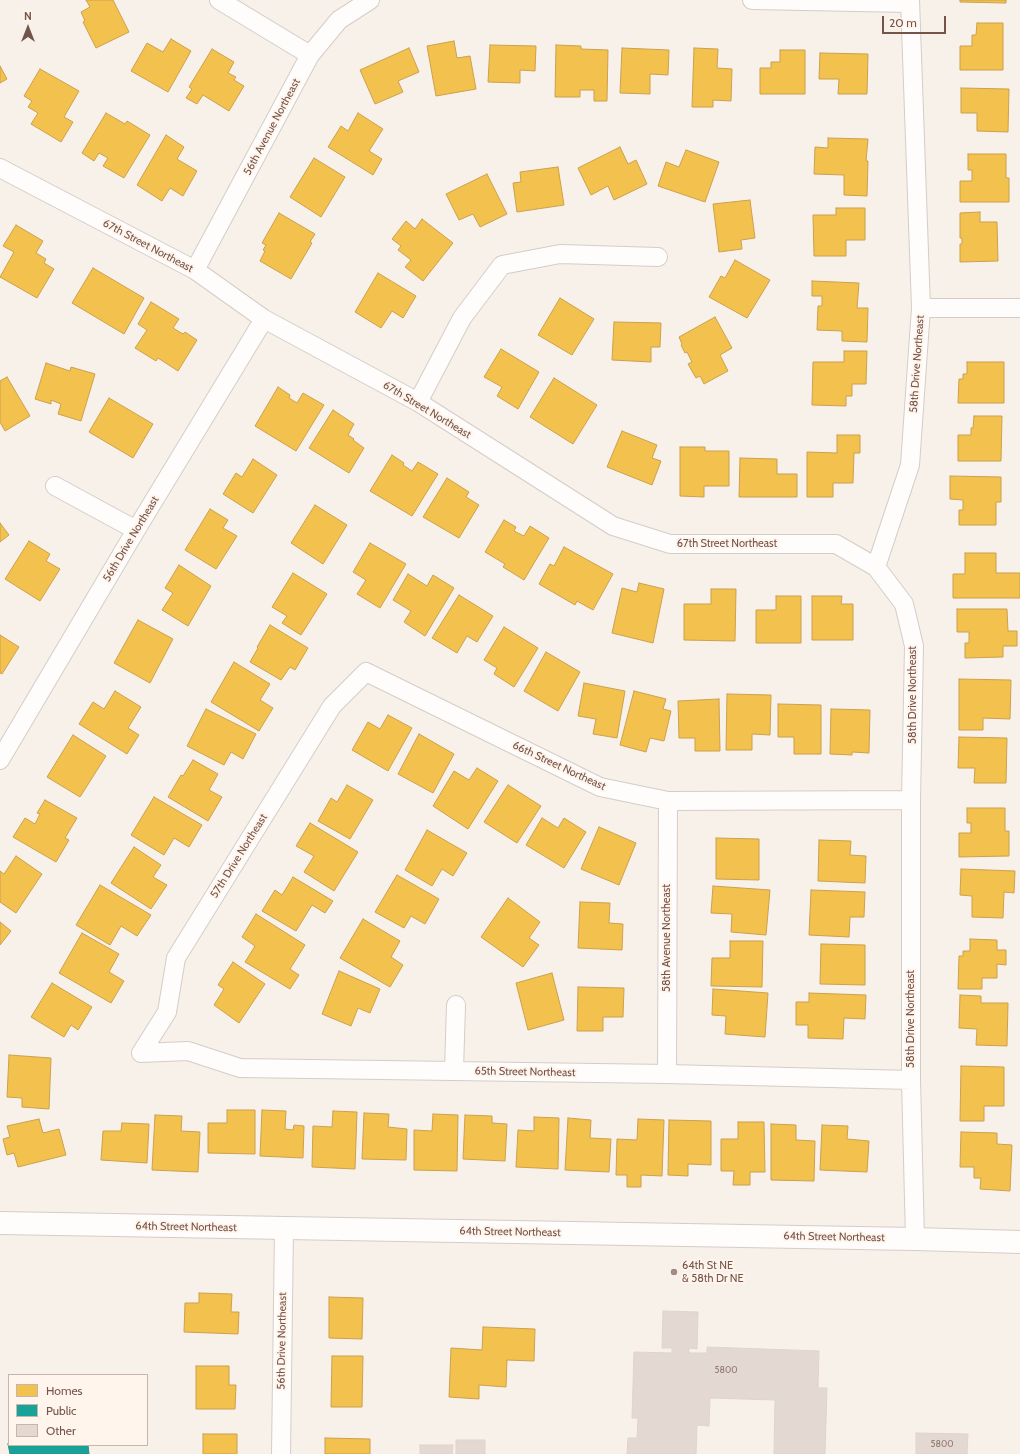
<!DOCTYPE html>
<html>
<head>
<meta charset="utf-8">
<style>
	body { margin:0 }
	#map { position:relative; width:1020px; height:1454px; overflow:hidden; background:#f7f1ea; font-family:Cabin,sans-serif }
	canvas { display:block }
	.legend { position:absolute; left:8px; top:1374px; width:140px; height:72px; box-sizing:border-box; background:#fff5ec; border:1px solid #c8b5ab; margin:0; padding:5px 7px; list-style:none; font-size:12px; color:#75544a }
	.legend li { display:flex; align-items:center; gap:8px; height:20px }
	.legend b { width:20px; border:1px solid #c8b5ab }
	.north { position:absolute; left:8px; top:8px; width:40px; height:40px; -webkit-text-stroke:3px #fff5ec; paint-order:stroke; rotate:0deg; font-size:11px; font-weight:700; line-height:16px; text-align:center; color:#75544a }
	.north::after { content:''; display:block; margin:auto; width:14px; height:18px; background:#75544a; clip-path:polygon(50% 0,100% 100%,50% 72%,0 100%) }
	.scale { position:absolute; left:882px; top:16px; width:64px; height:18px; box-sizing:border-box; border:2px solid #75544a; border-top:0; padding-left:5px; font-size:12px; line-height:14px; white-space:nowrap; color:#75544a; -webkit-text-stroke:3px #fff5ec; paint-order:stroke }
</style>
</head>
<body>
<div id="map">
<canvas width="1020" height="1454"></canvas>
<ul class="legend">
<li><b style="height:11px;background:#f2c14e"></b>Homes</li>
<li><b style="height:11px;background:#17a398"></b>Public</li>
<li><b style="height:11px;background:#e3d8d2"></b>Other</li>
</ul>
<div class="north">N</div>
<div class="scale">20 m</div>
</div>
<script>
const ctx = document.querySelector('canvas').getContext('2d');
ctx.lineJoin = 'round';
function fill(path, color) {
  ctx.fillStyle = color;
  ctx.fill(path, 'evenodd');
}
function poly(rows) {
  const path = new Path2D();
  for (const r of rows) {
    path.moveTo(r[0], r[1]);
    for (let i = 2; i < r.length; i += 2) path.lineTo(r[i], r[i + 1]);
  }
  return path;
}
function trace(path, color, width, dash) {
  ctx.strokeStyle = color;
  ctx.lineWidth = width;
  ctx.lineCap = dash ? 'butt' : 'round';
  ctx.setLineDash(dash || []);
  ctx.stroke(path);
}
function write(font, color, halo, rows, align = 'center') {
  ctx.font = font + ' Cabin,sans-serif';
  ctx.lineWidth = 4;
  ctx.setLineDash([]);
  ctx.textBaseline = 'middle';
  ctx.strokeStyle = halo;
  ctx.fillStyle = color;
  for (const [text, x, y, turn = 0] of rows) {
    ctx.save();
    ctx.translate(x, y);
    ctx.rotate((+turn || 0) * Math.PI / 180);
    ctx.textAlign = isNaN(turn) ? turn : align;
    if (halo) ctx.strokeText(text, 0, 0);
    ctx.fillText(text, 0, 0);
    ctx.restore();
  }
}
const homes = poly([
	[86,0,113,0,129,32,96,48,83,22,85,21,81,12,90,7,86,0],
	[960,0,1006,0,1006,3,960,2,960,0],
	[977,23,1003,23,1003,70,960,70,960,46,972,46,972,35,976,35,977,23],
	[171,39,191,51,168,92,131,71,147,43,163,52,171,39],
	[454,41,457,58,470,56,476,89,436,96,427,46,454,41],
	[490,45,536,46,535,71,520,70,520,83,488,82,490,45],
	[556,45,581,46,581,49,608,50,607,101,594,101,594,90,580,90,580,97,555,97,556,45],
	[409,48,419,72,398,81,403,92,375,104,360,70,409,48],
	[622,48,669,50,668,75,650,74,650,94,620,93,622,48],
	[694,48,718,49,717,68,732,69,731,101,713,100,713,107,692,107,694,48],
	[212,49,234,62,228,73,236,77,234,80,244,86,229,111,203,95,197,104,186,98,192,89,189,87,212,49],
	[780,50,805,50,805,94,760,94,760,68,771,68,771,62,780,62,780,50],
	[820,53,868,54,867,94,838,94,839,79,819,79,820,53],
	[0,66,7,79,0,83,0,66],
	[40,69,79,91,64,117,73,122,61,142,31,124,38,113,28,107,32,101,24,96,40,69],
	[961,88,1009,89,1008,132,977,131,977,113,961,113,961,88],
	[106,113,125,124,127,121,150,135,124,178,103,166,108,158,99,153,94,161,82,153,106,113],
	[358,113,383,129,369,151,382,159,373,175,328,147,341,126,348,131,358,113],
	[166,135,184,147,177,159,197,171,183,196,170,188,162,201,137,185,166,135],
	[828,138,868,139,866,161,868,161,867,196,844,195,844,175,814,174,815,147,828,148,828,138],
	[620,147,628,164,636,160,647,184,614,200,608,186,591,195,578,168,620,147],
	[686,150,719,162,705,202,658,186,666,162,679,167,686,150],
	[968,154,1006,154,1006,178,1009,178,1009,202,960,202,960,181,972,181,972,170,968,170,968,154],
	[314,158,345,177,321,217,290,197,314,158],
	[558,167,564,205,517,212,513,183,521,182,520,172,558,167],
	[487,174,507,214,480,227,473,214,459,220,446,194,487,174],
	[750,200,755,238,741,240,742,249,719,252,713,204,750,200],
	[836,208,865,208,865,240,846,240,846,256,814,256,813,215,836,215,836,208],
	[980,212,980,222,997,222,998,261,960,262,960,244,962,244,962,238,960,238,960,213,980,212],
	[279,213,315,234,310,242,312,243,291,279,260,261,265,251,263,250,266,245,262,243,279,213],
	[422,219,453,243,423,281,405,267,411,260,398,250,401,246,392,239,406,221,415,229,422,219],
	[16,225,43,241,36,253,46,259,44,263,54,269,37,298,0,277,14,252,3,246,16,225],
	[735,260,770,280,747,318,709,297,721,276,725,278,735,260],
	[93,268,144,298,124,334,72,303,93,268],
	[378,273,416,296,403,318,392,311,381,328,355,312,378,273],
	[812,281,859,283,857,308,868,308,867,342,842,341,842,331,817,330,818,306,822,306,822,296,812,296,812,281],
	[560,298,594,319,572,355,538,335,560,298],
	[151,302,179,319,173,328,183,334,185,332,197,340,178,371,158,358,156,361,135,348,147,330,138,324,151,302],
	[715,317,732,348,720,355,728,371,704,384,700,376,696,378,688,364,692,362,687,352,685,353,681,345,682,344,679,337,715,317],
	[614,322,661,323,660,347,651,347,651,362,612,360,614,322],
	[501,349,539,372,518,409,497,396,502,387,484,377,501,349],
	[844,351,867,351,866,384,852,384,852,396,846,396,846,406,812,405,813,362,844,362,844,351],
	[967,362,1004,362,1004,403,958,403,959,379,963,379,963,374,967,374,967,362],
	[46,363,70,371,71,367,95,374,81,421,58,414,61,404,51,400,51,404,35,399,46,363],
	[7,377,30,416,5,431,0,422,0,381,7,377],
	[554,378,597,405,573,444,530,417,554,378],
	[278,387,290,395,289,398,297,403,303,393,324,405,296,451,255,426,278,387],
	[109,398,153,424,133,458,89,432,109,398],
	[333,410,354,424,348,435,354,439,353,440,364,448,349,473,309,448,333,410],
	[974,416,1002,416,1001,461,958,461,958,435,971,435,971,428,973,428,974,416],
	[622,431,657,445,652,458,661,461,652,485,607,467,622,431],
	[837,435,860,435,860,453,854,453,853,483,833,483,833,497,807,497,807,452,837,453,837,435],
	[680,447,705,447,705,451,729,451,729,486,704,486,704,497,680,496,680,447],
	[392,455,404,463,403,465,412,471,418,462,438,474,412,516,370,491,392,455],
	[740,458,777,459,777,474,797,474,797,497,739,497,740,458],
	[253,459,277,475,253,513,223,494,236,473,242,477,253,459],
	[950,476,1001,477,1001,502,996,502,996,525,959,525,959,510,963,510,963,500,950,499,950,476],
	[447,478,469,492,466,497,479,505,459,538,423,517,447,478],
	[315,505,347,525,323,564,291,543,315,505],
	[210,509,228,520,223,528,237,536,216,569,185,550,210,509],
	[504,520,516,527,514,531,524,536,530,526,549,538,524,580,503,567,505,564,485,552,504,520],
	[0,523,9,535,0,542,0,523],
	[29,541,50,554,46,561,60,569,40,601,5,579,29,541],
	[370,543,406,564,380,608,357,594,366,580,353,572,370,543],
	[564,547,613,574,593,610,577,601,575,605,539,584,550,564,554,566,564,547],
	[965,553,996,553,996,573,1020,573,1020,598,953,598,953,574,965,574,965,553],
	[179,565,211,586,188,626,162,610,173,593,165,588,179,565],
	[293,573,327,594,301,635,282,623,287,616,272,607,293,573],
	[408,574,427,586,433,575,454,588,425,636,404,622,411,611,393,600,408,574],
	[639,583,664,589,653,643,612,633,622,588,637,592,639,583],
	[711,589,736,589,735,641,684,640,684,604,711,604,711,589],
	[459,595,493,616,477,642,467,636,457,653,432,638,459,595],
	[776,596,801,596,801,643,756,643,756,610,776,610,776,596],
	[812,596,842,596,841,604,853,604,853,640,812,640,812,596],
	[957,609,1007,609,1008,631,1017,631,1017,646,1003,646,1003,657,965,658,965,643,969,643,969,632,957,632,957,609],
	[138,620,173,639,150,683,114,663,138,620],
	[270,625,308,648,295,670,290,667,281,680,250,662,258,648,257,647,270,625],
	[504,627,538,648,514,687,494,674,497,668,484,660,504,627],
	[0,635,19,647,2,674,0,673,0,635],
	[546,652,580,672,558,711,524,691,546,652],
	[234,662,270,684,260,700,273,708,259,731,211,702,234,662],
	[959,679,1011,680,1010,719,983,718,983,730,959,730,959,679],
	[584,683,625,691,617,738,593,734,596,719,578,716,584,683],
	[115,691,141,707,128,728,139,735,127,754,79,724,93,702,104,709,115,691],
	[634,691,666,699,663,709,671,711,664,741,650,738,646,752,620,745,634,691],
	[727,694,771,695,770,735,752,734,752,750,726,750,727,694],
	[719,699,720,751,695,751,695,738,679,738,678,701,719,699],
	[778,704,821,705,821,754,794,754,794,737,778,737,778,704],
	[206,709,256,734,243,759,231,752,224,765,187,746,206,709],
	[831,709,870,710,869,753,852,752,852,755,830,754,831,709],
	[388,715,412,728,388,771,352,750,368,722,380,729,388,715],
	[419,734,454,754,433,793,398,774,419,734],
	[73,735,106,756,80,797,47,777,73,735],
	[959,737,1007,738,1006,783,974,783,975,768,958,768,959,737],
	[193,760,218,774,209,790,222,797,208,821,168,797,181,775,183,776,193,760],
	[477,768,498,781,468,829,433,806,454,771,469,780,477,768],
	[347,785,373,800,350,839,318,821,331,798,337,802,347,785],
	[508,785,541,806,517,843,484,822,508,785],
	[154,797,202,825,189,847,174,838,164,855,131,835,154,797],
	[45,800,77,818,65,838,69,840,56,862,13,837,25,818,35,824,40,814,37,813,45,800],
	[967,808,1005,808,1005,831,1009,831,1009,856,959,857,959,833,971,833,971,823,967,823,967,808],
	[542,818,558,828,564,818,586,832,564,868,526,845,542,818],
	[310,823,358,852,334,891,304,872,314,856,296,846,310,823],
	[599,827,636,843,619,885,581,869,599,827],
	[427,830,467,853,453,876,442,869,432,886,405,870,427,830],
	[716,838,759,839,759,880,716,879,716,838],
	[819,840,851,841,850,855,866,856,865,883,818,881,819,840],
	[134,847,161,865,153,877,167,885,151,909,111,883,134,847],
	[16,856,42,874,16,913,0,902,0,871,4,874,16,856],
	[961,869,1015,871,1014,893,1004,892,1003,918,972,917,972,896,960,895,961,869],
	[397,875,439,899,425,924,411,916,404,928,375,912,397,875],
	[293,877,333,901,325,913,312,905,296,931,262,911,275,890,282,895,293,877],
	[100,885,151,915,137,936,121,926,110,945,76,925,100,885],
	[713,886,770,890,766,935,731,932,732,914,711,913,713,886],
	[811,890,865,892,864,917,850,917,849,937,809,935,811,890],
	[508,898,540,922,529,938,539,945,523,967,481,937,508,898],
	[580,902,610,903,609,923,623,924,622,950,578,948,580,902],
	[256,914,305,945,290,969,299,975,290,989,245,962,255,946,242,937,256,914],
	[363,919,400,941,391,957,403,965,390,987,340,958,363,919],
	[0,922,11,931,0,945,0,922],
	[82,933,119,954,109,972,124,981,111,1003,59,973,82,933],
	[970,939,997,940,997,950,1006,950,1006,965,997,964,997,978,982,978,982,989,958,989,959,956,963,956,963,951,970,951,970,939],
	[730,941,763,941,762,987,711,986,712,958,730,958,730,941],
	[821,944,865,945,865,985,820,984,821,944],
	[233,962,265,984,239,1023,214,1005,224,989,218,985,233,962],
	[339,971,380,989,370,1013,358,1008,351,1026,322,1014,339,971],
	[552,973,564,1020,528,1030,516,983,552,973],
	[52,983,92,1007,78,1030,71,1025,64,1037,31,1017,52,983],
	[578,987,624,988,623,1017,603,1017,603,1031,577,1031,578,987],
	[713,989,768,993,765,1037,725,1034,726,1016,712,1015,713,989],
	[809,993,866,995,865,1019,844,1018,843,1039,808,1038,808,1025,796,1025,796,1002,809,1002,809,993],
	[960,995,981,996,981,1003,1008,1003,1007,1046,976,1045,977,1029,959,1028,960,995],
	[9,1055,51,1058,49,1109,22,1107,22,1098,7,1097,9,1055],
	[961,1066,1004,1067,1004,1106,984,1106,984,1121,960,1121,961,1066],
	[227,1110,255,1110,255,1154,208,1153,208,1123,227,1123,227,1110],
	[262,1110,286,1111,285,1129,293,1130,294,1125,304,1126,303,1158,260,1156,262,1110],
	[333,1111,357,1112,355,1169,312,1167,313,1126,332,1127,333,1111],
	[364,1113,389,1114,388,1127,407,1129,406,1160,362,1159,364,1113],
	[433,1114,458,1115,457,1171,414,1170,414,1130,432,1131,433,1114],
	[155,1115,182,1116,181,1131,200,1132,198,1172,152,1170,155,1115],
	[465,1115,492,1116,492,1123,507,1124,505,1161,463,1159,465,1115],
	[534,1117,559,1118,558,1169,516,1167,518,1130,534,1131,534,1117],
	[568,1118,591,1120,590,1138,611,1139,609,1172,565,1170,568,1118],
	[39,1119,43,1133,59,1129,66,1155,18,1167,14,1153,7,1155,3,1139,10,1137,7,1126,39,1119],
	[638,1119,664,1120,662,1176,641,1175,641,1187,627,1187,627,1175,616,1175,617,1139,637,1140,638,1119],
	[669,1120,711,1121,711,1165,688,1164,688,1176,668,1175,669,1120],
	[738,1122,764,1122,765,1172,750,1172,750,1185,733,1185,734,1171,721,1171,721,1139,738,1139,738,1122],
	[122,1123,149,1124,147,1163,101,1160,103,1131,121,1131,122,1123],
	[771,1124,796,1125,796,1140,815,1141,814,1181,771,1180,771,1124],
	[822,1125,848,1126,847,1139,869,1141,867,1172,820,1170,822,1125],
	[961,1132,997,1133,997,1144,1012,1145,1010,1191,980,1189,981,1178,974,1178,974,1167,960,1167,961,1132],
	[199,1293,232,1294,231,1312,239,1312,238,1334,184,1332,185,1303,199,1303,199,1293],
	[329,1297,363,1298,362,1339,329,1338,329,1297],
	[483,1327,535,1329,534,1361,507,1360,506,1387,479,1385,479,1399,449,1397,451,1348,482,1350,483,1327],
	[332,1356,363,1356,362,1407,331,1407,332,1356],
	[196,1366,229,1366,229,1385,236,1385,235,1409,196,1409,196,1366],
	[203,1434,237,1434,237,1454,203,1454,203,1434],
	[325,1438,370,1439,370,1454,325,1454,325,1438]
]);
fill(homes, '#f2c14e');
trace(homes, '#cca04d', 1);
const public = poly([
	[8,1444,88,1445,89,1454,10,1454,8,1444]
]);
fill(public, '#17a398');
trace(public, '#338b81', 1);
const building = poly([
	[663,1311,698,1312,697,1349,689,1348,689,1353,707,1353,707,1347,819,1351,818,1388,827,1388,825,1454,774,1454,775,1400,710,1398,709,1426,697,1425,696,1454,627,1454,628,1438,637,1438,638,1418,632,1418,634,1352,672,1353,672,1348,662,1348,663,1311],
	[916,1433,968,1434,967,1454,916,1454,916,1433],
	[456,1440,485,1440,485,1454,456,1454,456,1440],
	[420,1445,453,1445,452,1454,420,1454,420,1445]
]);
fill(building, '#e3d8d2');
trace(building, '#e0d3cd', 1);
const minor = poly([
	[219,0,310,55],
	[752,0,910,3],
	[910,0,921,308,910,465,876,567,904,604,914,646,911,800,911,1080,915,1239],
	[0,168,195,270,264,319,418,402,613,526,670,544,836,544,876,567],
	[195,270,310,55,339,20,370,0],
	[921,308,1020,308],
	[418,402,462,318,502,265,560,254,658,257],
	[55,486,136,530],
	[0,760,136,530,264,319],
	[141,1053,167,1012,176,958,332,706,366,672,600,787,668,801,911,800],
	[141,1053,188,1051,240,1068,667,1074,911,1080],
	[454,1071,456,1005],
	[667,1074,668,801],
	[281,1454,284,1229]
]);
const secondary = poly([
	[0,1223,915,1239,1020,1242]
]);
trace(minor, '#d6ccc7', 20);
trace(secondary, '#d6ccc7', 24);
trace(minor, '#fefdfc', 18);
trace(secondary, '#fefdfc', 22);
for (const [x, y, r, color] of [
	[674,1272,4,"#a28b82"]
]) {
  const dot = new Path2D();
  dot.arc(x, y, r, 0, 2 * Math.PI);
  ctx.fillStyle = color;
  ctx.fill(dot);
  trace(dot, '#fff5ec', 1.5);
}
write('9px', '#92776e', null, [
	["5800",726,1370],
	["5800",942,1444]
]);
write('11px', '#75544a', '#fff5ec', [
	["56th Avenue Northeast",272,127,-62],
	["67th Street Northeast",148,246,28],
	["58th Drive Northeast",917,364,-86],
	["67th Street Northeast",427,410,31],
	["56th Drive Northeast",131,539,-59],
	["67th Street Northeast",727,544],
	["58th Drive Northeast",913,695,-90],
	["66th Street Northeast",559,766,25],
	["57th Drive Northeast",239,856,-58],
	["58th Avenue Northeast",667,938,-90],
	["58th Drive Northeast",911,1019,-90],
	["65th Street Northeast",525,1072,1],
	["64th Street Northeast",186,1227,1],
	["64th Street Northeast",510,1232,1],
	["64th Street Northeast",834,1237,1],
	["56th Drive Northeast",282,1341,-89]
]);
write('11px', '#75544a', '#fff5ec', [
	["64th St NE",682,1266],
	["& 58th Dr NE",682,1279]
], 'left');
</script>
</body>
</html>
